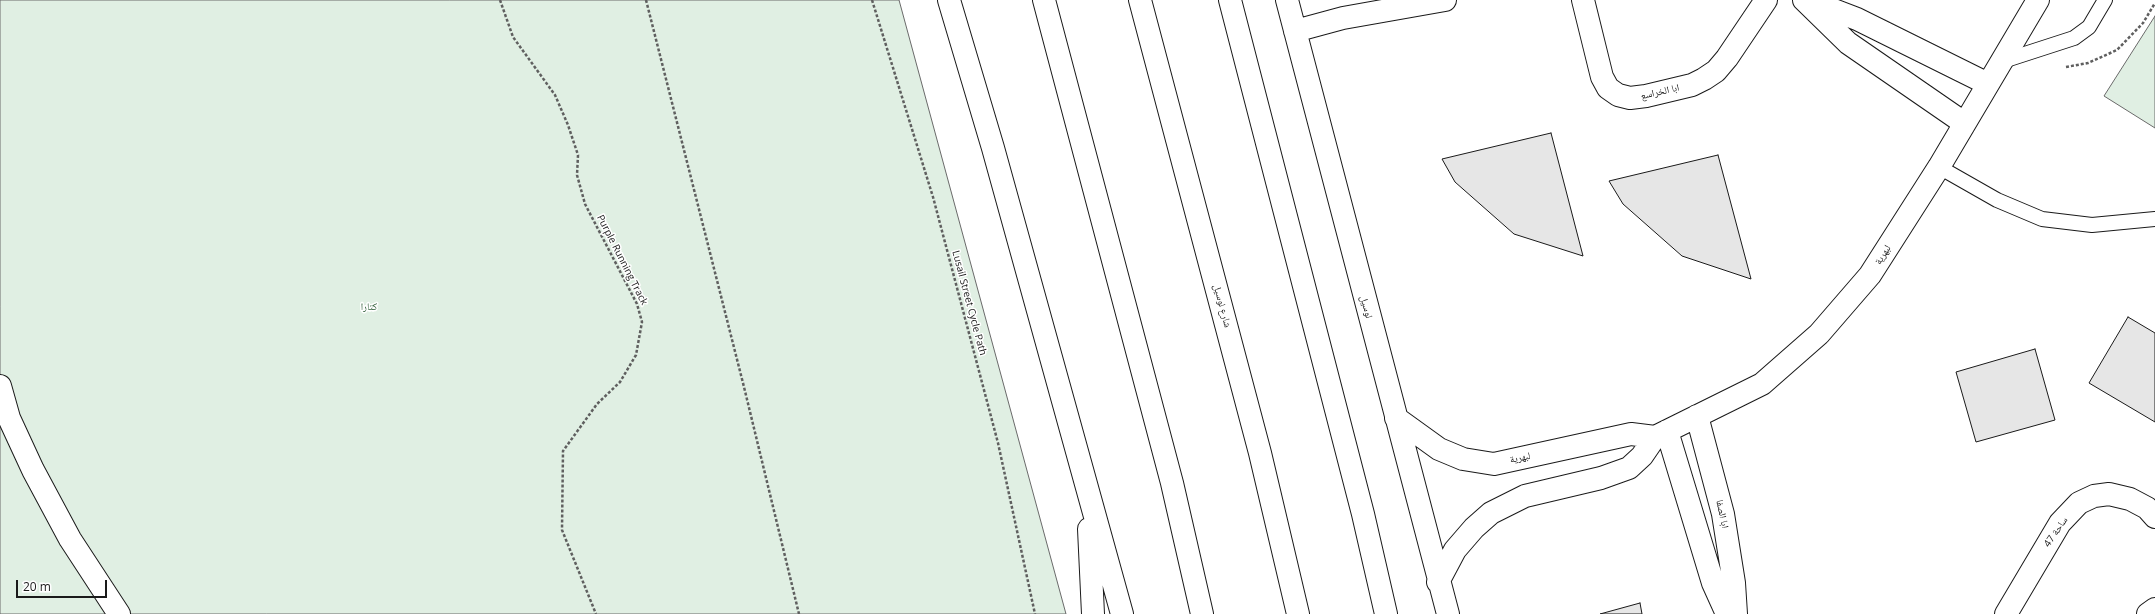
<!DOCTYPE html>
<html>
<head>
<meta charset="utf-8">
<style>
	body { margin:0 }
	#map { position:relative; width:2155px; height:614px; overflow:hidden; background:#fff; font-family:"Open Sans",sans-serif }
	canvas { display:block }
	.scale { position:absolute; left:16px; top:580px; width:91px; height:18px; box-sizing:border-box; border:2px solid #1a1a1a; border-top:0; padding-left:5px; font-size:12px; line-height:14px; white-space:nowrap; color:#1a1a1a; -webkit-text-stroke:3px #fff; paint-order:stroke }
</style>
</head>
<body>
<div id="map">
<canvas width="2155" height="614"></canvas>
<div class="scale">20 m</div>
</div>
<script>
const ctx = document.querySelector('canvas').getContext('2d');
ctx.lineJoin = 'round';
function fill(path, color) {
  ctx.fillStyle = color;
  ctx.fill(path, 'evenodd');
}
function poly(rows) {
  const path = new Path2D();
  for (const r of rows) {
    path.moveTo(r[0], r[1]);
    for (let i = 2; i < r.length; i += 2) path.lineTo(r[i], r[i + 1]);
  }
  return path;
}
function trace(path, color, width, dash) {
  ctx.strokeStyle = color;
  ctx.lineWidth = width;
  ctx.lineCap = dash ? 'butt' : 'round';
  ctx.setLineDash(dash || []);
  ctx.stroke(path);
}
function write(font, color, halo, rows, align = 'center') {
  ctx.font = font + ' "Open Sans","Noto Naskh Arabic",sans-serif';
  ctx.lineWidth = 3;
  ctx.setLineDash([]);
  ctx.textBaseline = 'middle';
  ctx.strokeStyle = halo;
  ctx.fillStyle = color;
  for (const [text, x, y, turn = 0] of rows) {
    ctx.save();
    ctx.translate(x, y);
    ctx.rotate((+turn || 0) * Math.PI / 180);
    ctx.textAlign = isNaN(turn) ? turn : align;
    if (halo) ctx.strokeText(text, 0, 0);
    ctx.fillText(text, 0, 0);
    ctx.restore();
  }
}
const green = poly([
	[0,0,899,0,1066,614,0,614,0,0],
	[2155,16,2155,128,2104,96,2155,16]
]);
fill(green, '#e0efe3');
trace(green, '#6a6a6a', 1);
const building = poly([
	[1551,133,1583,256,1514,234,1455,182,1442,159,1551,133],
	[1718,155,1751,279,1682,256,1623,204,1609,181,1718,155],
	[2128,317,2155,333,2155,422,2089,383,2128,317],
	[2035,349,2055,420,1976,442,1956,372,2035,349],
	[1640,603,1642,614,1600,614,1640,603]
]);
fill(building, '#e6e6e6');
trace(building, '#1a1a1a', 1);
const service = poly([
	[2000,62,2074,38,2089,27,2105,0],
	[1939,167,1997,200,2042,219,2092,225,2155,219]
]);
const minor = poly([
	[1287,0,1448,614],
	[1583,0,1602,77,1608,88,1618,95,1630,98,1646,96,1692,85,1704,79,1716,71,1727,58,1766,0],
	[1804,0,1848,43,1964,123],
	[1810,1,1857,19,1988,84],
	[1295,31,1343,18,1445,0],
	[0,386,9,418,33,470,70,539,119,614],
	[1697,416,1723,514,1734,583,1736,614],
	[1396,418,1439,449,1463,459,1494,464,1631,434,1655,437,1762,384,1819,334,1870,275,1939,167,2038,0],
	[1667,431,1713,583,1727,614],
	[1438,582,1455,550,1474,528,1491,513,1525,496,1601,478,1629,468,1642,456,1655,437],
	[2006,614,2060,523,2079,503,2094,496,2109,494,2130,499,2147,508,2155,517],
	[2148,614,2155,609]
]);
const trunk = poly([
	[949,0,993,148,1122,614],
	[1044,0,1172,483,1202,614],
	[1140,0,1260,453,1298,614],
	[1230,0,1363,514,1386,614],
	[1089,529,1093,614]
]);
trace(service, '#1a1a1a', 16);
trace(minor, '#1a1a1a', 24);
trace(trunk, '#1a1a1a', 24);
trace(poly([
	[500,0,513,37,555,95,568,125,578,155,577,175,585,204,637,304,642,322,636,355,620,382,597,404,563,451,562,530,596,614],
	[646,0,744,387,799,614],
	[872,0,933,197,998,443,1035,614],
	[2066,67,2088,63,2117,50,2143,23,2155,3]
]), '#5f5f5f', 2.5, [3, 2]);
trace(service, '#fff', 14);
trace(minor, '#fff', 22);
trace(trunk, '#fff', 22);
write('10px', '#1a1a1a', '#fff', [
	["ابا الخراسع",1660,92,-13],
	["لبهرية",1883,255,-58],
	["Purple Running Track",622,260,63],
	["Lusail Street Cycle Path",969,303,75],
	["شارع لوسيل",1222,306,75],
	["لوسيل",1366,307,75],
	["لبهرية",1520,458,-12],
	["ابا الصفا",1722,514,78],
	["ساحة 47",2056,532,-56]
]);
write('10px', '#2b5a34', '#fff', [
	["كتارا",369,307]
]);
</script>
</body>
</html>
